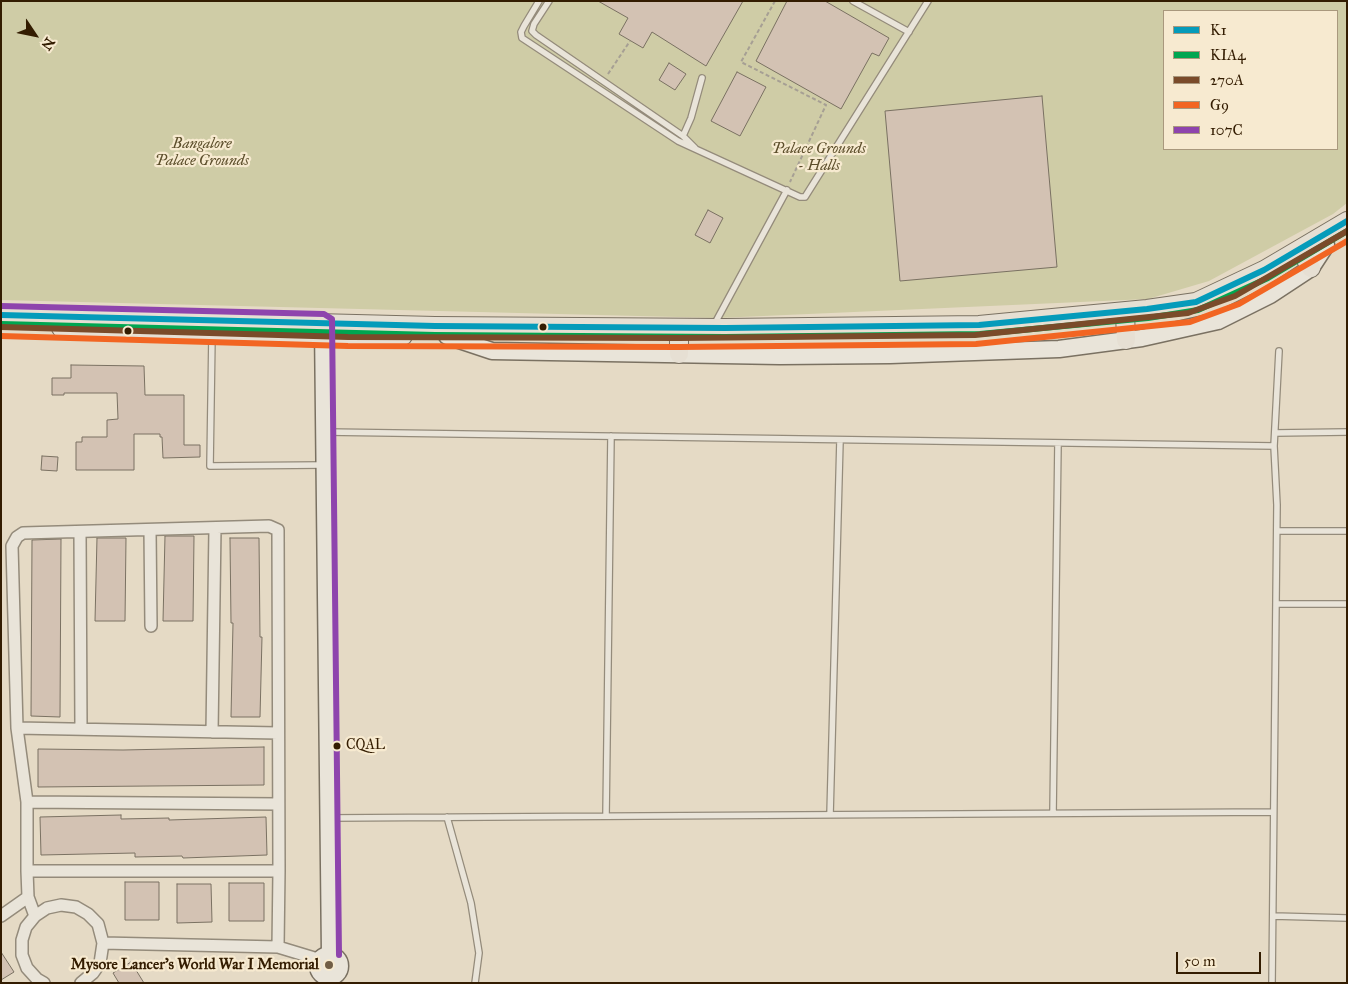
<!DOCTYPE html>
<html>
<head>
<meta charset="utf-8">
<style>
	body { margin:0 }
	#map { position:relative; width:1348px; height:984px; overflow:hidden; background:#e5dac5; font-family:"IM FELL Great Primer",serif }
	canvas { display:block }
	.frame { position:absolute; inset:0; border:2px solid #331c01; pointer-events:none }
	.legend { position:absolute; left:1163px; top:10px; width:175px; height:140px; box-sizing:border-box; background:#f7ead0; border:1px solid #a9987d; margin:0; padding:6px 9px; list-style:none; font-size:15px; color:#331c01 }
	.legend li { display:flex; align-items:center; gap:10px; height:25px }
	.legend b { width:25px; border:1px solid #a9987d }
	.north { position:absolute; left:10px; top:10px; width:50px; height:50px; -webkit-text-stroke:4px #f7ead0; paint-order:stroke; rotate:124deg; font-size:14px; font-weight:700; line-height:20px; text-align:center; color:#331c01 }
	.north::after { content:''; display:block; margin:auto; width:18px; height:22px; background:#331c01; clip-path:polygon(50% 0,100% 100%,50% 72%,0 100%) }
	.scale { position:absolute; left:1176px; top:952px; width:85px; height:22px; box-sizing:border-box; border:2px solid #331c01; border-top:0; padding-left:6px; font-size:15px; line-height:18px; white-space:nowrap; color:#331c01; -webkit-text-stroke:4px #f7ead0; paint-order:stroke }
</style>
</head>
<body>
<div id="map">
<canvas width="1348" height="984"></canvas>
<div class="frame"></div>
<ul class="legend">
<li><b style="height:6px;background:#059bba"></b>K1</li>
<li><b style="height:6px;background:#00a651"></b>KIA4</li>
<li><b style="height:6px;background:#7a4b2a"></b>270A</li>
<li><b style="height:6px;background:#f26522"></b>G9</li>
<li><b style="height:6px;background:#8e44ad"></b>107C</li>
</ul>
<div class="north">N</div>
<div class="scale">50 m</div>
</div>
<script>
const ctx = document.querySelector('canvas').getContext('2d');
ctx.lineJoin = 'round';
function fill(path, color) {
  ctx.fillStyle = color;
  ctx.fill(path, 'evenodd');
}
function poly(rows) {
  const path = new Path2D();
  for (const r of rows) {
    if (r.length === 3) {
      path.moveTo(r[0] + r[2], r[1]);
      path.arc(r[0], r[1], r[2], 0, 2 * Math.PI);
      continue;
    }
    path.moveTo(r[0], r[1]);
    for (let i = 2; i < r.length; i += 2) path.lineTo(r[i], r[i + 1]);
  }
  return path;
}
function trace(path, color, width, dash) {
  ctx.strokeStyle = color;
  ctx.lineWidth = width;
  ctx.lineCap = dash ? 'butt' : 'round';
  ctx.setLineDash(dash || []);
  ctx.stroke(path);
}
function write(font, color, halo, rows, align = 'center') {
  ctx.font = font + ' "IM FELL Great Primer",serif';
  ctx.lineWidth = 4.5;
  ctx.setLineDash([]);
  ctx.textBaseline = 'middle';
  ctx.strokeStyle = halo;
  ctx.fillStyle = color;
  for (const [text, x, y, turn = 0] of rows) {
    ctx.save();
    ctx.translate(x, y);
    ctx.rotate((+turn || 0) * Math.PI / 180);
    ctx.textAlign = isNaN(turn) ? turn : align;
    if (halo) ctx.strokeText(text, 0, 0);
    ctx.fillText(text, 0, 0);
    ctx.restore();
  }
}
fill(poly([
	[1,1,1347,1,1347,203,1333,214,1209,281,1148,299,718,318,1,300],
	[1164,11,1337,11,1337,149,1164,149]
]), '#cfcca6');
const building = poly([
	[598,1,743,1,706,66,652,32,643,48,619,34,628,18,598,1],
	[787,1,825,1,889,38,879,56,872,53,841,109,756,61,787,1],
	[669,63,686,74,675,90,659,80,669,63],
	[737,72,766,87,740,136,711,121,737,72],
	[1042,96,1057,267,900,281,885,111,1042,96],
	[708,210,723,218,710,243,695,235,708,210],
	[71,365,144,366,145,395,184,395,184,445,200,445,200,457,163,458,162,437,160,437,160,434,134,434,134,470,76,470,76,442,82,442,82,437,107,437,107,420,118,419,117,393,64,393,64,395,52,395,52,378,71,378,71,365],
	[42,456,58,457,57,471,41,470,42,456],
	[165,536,194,536,193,621,163,621,165,536],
	[97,538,126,538,125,621,95,621,97,538],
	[230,538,259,538,260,637,262,637,260,717,231,717,233,623,231,623,230,538],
	[61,539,60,717,31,716,32,540,61,539],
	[264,747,264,785,38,787,38,749,123,750,264,747],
	[121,815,121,819,169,818,169,820,266,817,267,855,183,858,182,856,135,857,135,853,41,855,40,817,121,815],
	[125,882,159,882,159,920,125,920,125,882],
	[229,883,264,883,264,921,229,921,229,883],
	[177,884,211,884,212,922,177,923,177,884],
	[1,952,14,972,1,980,1,952],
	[131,962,144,983,119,983,113,973,131,962]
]);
fill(building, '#d3c2b3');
trace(building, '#7a7162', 1);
const lane = poly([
	[539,1,524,26,521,32,522,38,678,141,800,197,805,197,928,1],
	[549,1,534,24,532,31,536,35,683,136,695,148],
	[853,1,909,32],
	[683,136,691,118,702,78],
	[714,325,787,190],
	[212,335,210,466,322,465],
	[326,432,1274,446,1277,505,1272,983],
	[1275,433,1347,432],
	[1274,446,1279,351],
	[1277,531,1347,531],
	[1276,604,1347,604],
	[1053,813,1058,443],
	[830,815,840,440],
	[606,816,611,436],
	[447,817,471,903,479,953,475,983],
	[330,818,1273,812],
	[1273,916,1347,918]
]);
const street = poly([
	[150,530,151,626],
	[80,532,81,729],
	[17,728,278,733],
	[212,732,215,528],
	[27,802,278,804],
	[27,871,28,897,35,916],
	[1,916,28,897],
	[103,943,278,947,321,960],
	[278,947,279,871,278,530,269,526,23,533,17,537,12,546,17,728,27,802,27,871,279,871],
	[44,983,37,979,27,968,22,955,22,940,26,927,35,916,47,908,61,905,76,907,88,914,98,924,103,943,100,963,93,973,81,983]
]);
const secondary = poly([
	[323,325,330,955],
	[447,336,492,351,780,356,890,355,1059,349,1142,338,1218,321,1270,295,1311,268,1326,245],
	[329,966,11]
]);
const primary = poly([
	[1300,250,1311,268],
	[1125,312,1126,340],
	[1,315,435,326,725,328,979,325,1147,309,1196,302,1264,270,1347,221],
	[61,328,323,337,403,336],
	[679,354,679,328]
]);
trace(lane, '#948b7b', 8);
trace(street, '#948b7b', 14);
trace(secondary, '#7a7162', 19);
trace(primary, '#7a7162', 20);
trace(poly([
	[775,1,741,62,826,105,790,182],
	[608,74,630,41]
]), '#a69f94', 2, [4, 2.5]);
trace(lane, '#e9e4d9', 5.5);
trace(street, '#e9e4d9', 11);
trace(secondary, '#e9e4d9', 16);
trace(primary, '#e6dfd3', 18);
trace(poly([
	[1,315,435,326,725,328,979,325,1147,309,1196,302,1264,270,1347,221]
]), '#059bba', 6);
trace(poly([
	[1,324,435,335,725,337,980,334,1148,318,1198,310,1268,278,1347,231]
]), '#00a651', 6);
trace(poly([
	[1,327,348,337,679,338,975,335,1188,313,1235,296,1347,231]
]), '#7a4b2a', 6);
trace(poly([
	[1,336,348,346,679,347,976,344,1190,322,1239,304,1347,241]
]), '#f26522', 6);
trace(poly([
	[1,306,324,314,332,319,339,955]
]), '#8e44ad', 6);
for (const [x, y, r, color] of [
	[543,327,4.5,"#331c01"],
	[128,331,4.5,"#331c01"],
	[337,746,4.5,"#331c01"],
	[329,965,5,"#715e46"]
]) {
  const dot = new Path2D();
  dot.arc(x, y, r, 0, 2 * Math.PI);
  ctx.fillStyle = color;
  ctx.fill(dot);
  trace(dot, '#f7ead0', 2);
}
write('14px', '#331c01', '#f7ead0', [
	["CQAL",346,746]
], 'left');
write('italic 15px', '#5c4e2b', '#f7ead0', [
	["Bangalore",202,144],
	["Palace Grounds",202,161],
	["Palace Grounds",819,149],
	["- Halls",819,166]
]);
write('bold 15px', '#331c01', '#f7ead0', [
	["Mysore Lancer's World War I Memorial",319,965]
], 'right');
</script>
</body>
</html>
